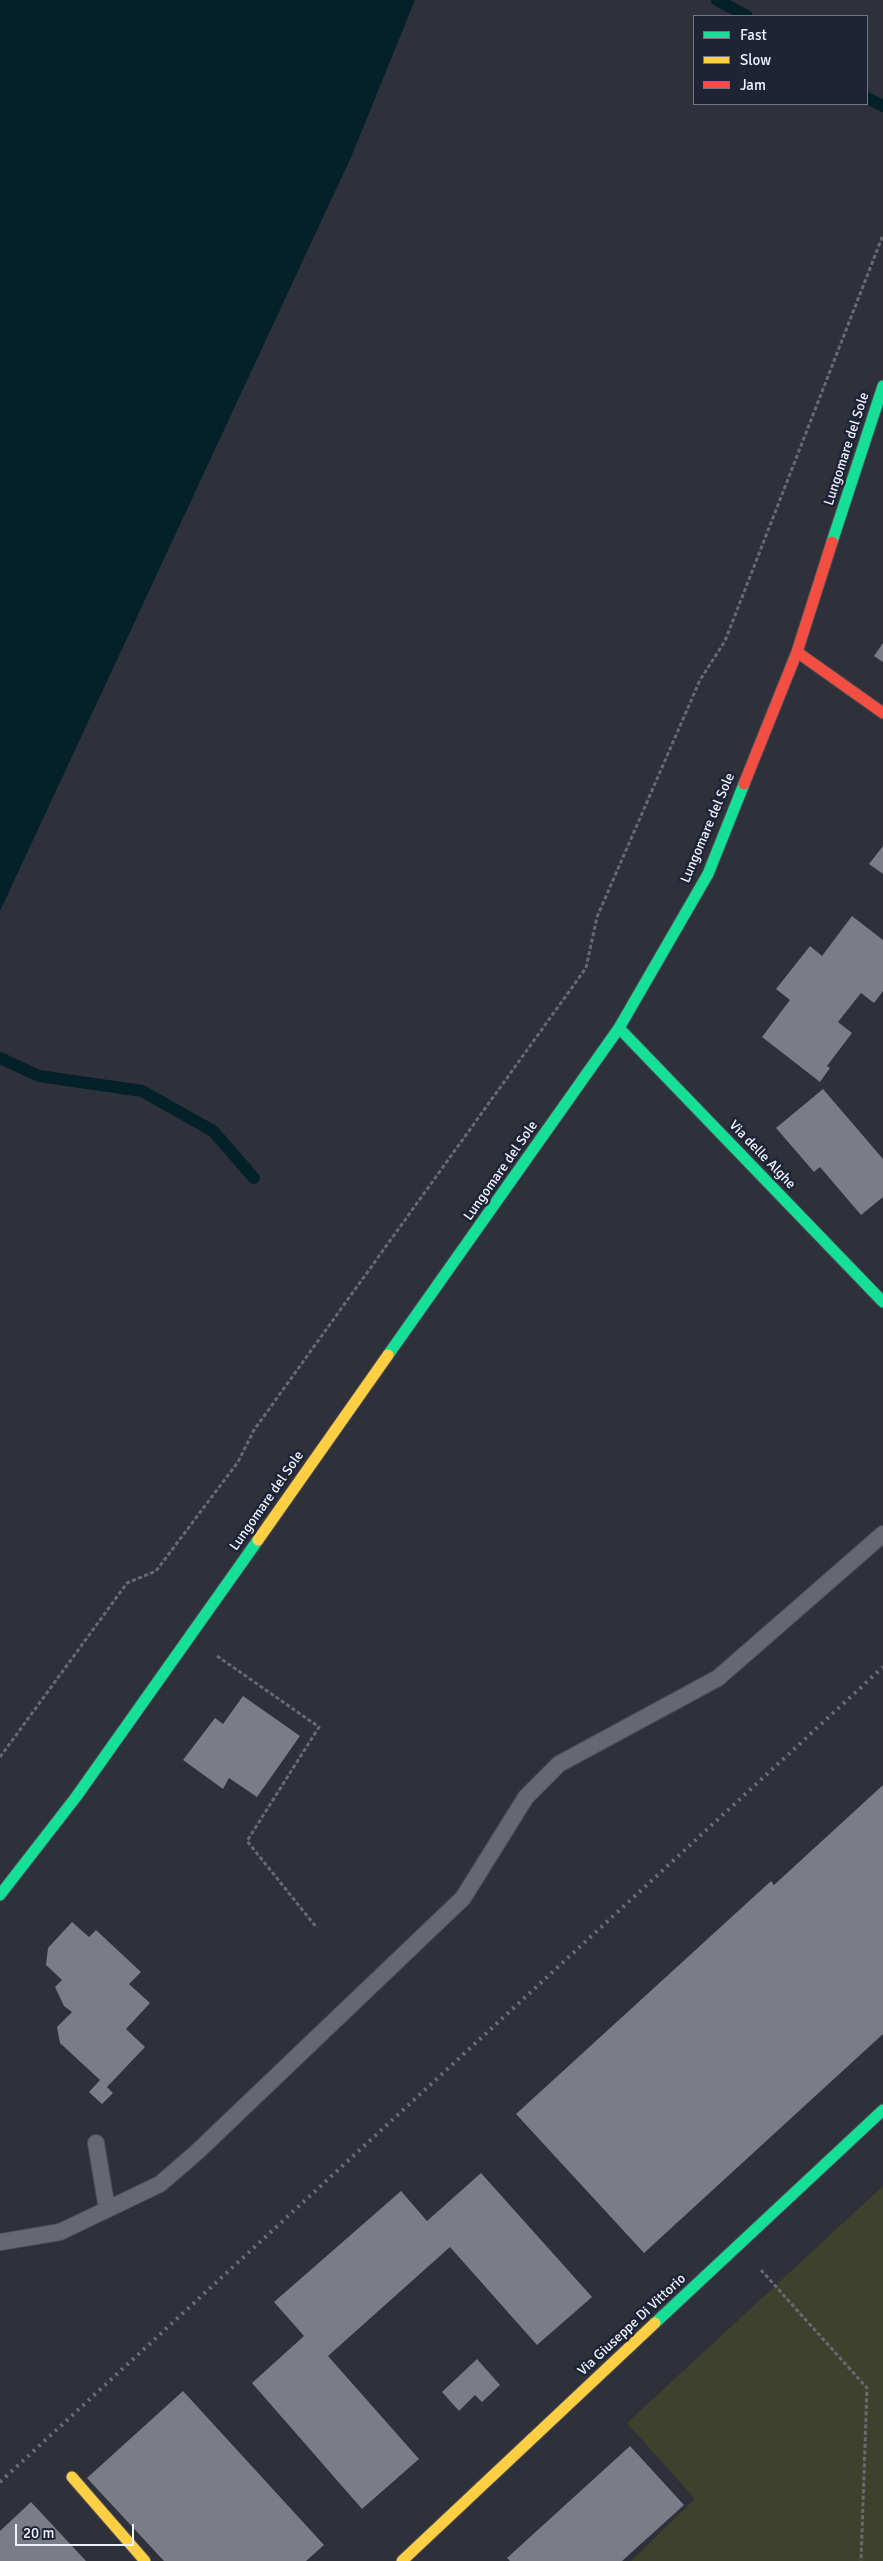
<!DOCTYPE html>
<html>
<head>
<meta charset="utf-8">
<style>
	body { margin:0 }
	#map { position:relative; width:883px; height:2561px; overflow:hidden; background:#2e303a; font-family:Signika,sans-serif }
	canvas { display:block }
	.legend { position:absolute; left:693px; top:15px; width:175px; height:90px; box-sizing:border-box; background:#1e2336; border:1px solid #717586; margin:0; padding:6px 9px; list-style:none; font-size:15px; color:#eef1ff }
	.legend li { display:flex; align-items:center; gap:10px; height:25px }
	.legend b { width:25px; border:1px solid #717586 }
	.scale { position:absolute; left:15px; top:2524px; width:119px; height:22px; box-sizing:border-box; border:2px solid #eef1ff; border-top:0; padding-left:6px; font-size:15px; line-height:18px; white-space:nowrap; color:#eef1ff; -webkit-text-stroke:4px #1e2336; paint-order:stroke }
</style>
</head>
<body>
<div id="map">
<canvas width="883" height="2561"></canvas>
<ul class="legend">
<li><b style="height:6px;background:#16e098"></b>Fast</li>
<li><b style="height:6px;background:#ffcf43"></b>Slow</li>
<li><b style="height:6px;background:#f24e42"></b>Jam</li>
</ul>
<div class="scale">20 m</div>
</div>
<script>
const ctx = document.querySelector('canvas').getContext('2d');
ctx.lineJoin = 'round';
function fill(path, color) {
  ctx.fillStyle = color;
  ctx.fill(path, 'evenodd');
}
function poly(rows) {
  const path = new Path2D();
  for (const r of rows) {
    path.moveTo(r[0], r[1]);
    for (let i = 2; i < r.length; i += 2) path.lineTo(r[i], r[i + 1]);
  }
  return path;
}
function trace(path, color, width, dash) {
  ctx.strokeStyle = color;
  ctx.lineWidth = width;
  ctx.lineCap = dash ? 'butt' : 'round';
  ctx.setLineDash(dash || []);
  ctx.stroke(path);
}
function write(font, color, halo, rows, align = 'center') {
  ctx.font = font + ' Signika,sans-serif';
  ctx.lineWidth = 5;
  ctx.setLineDash([]);
  ctx.textBaseline = 'middle';
  ctx.strokeStyle = halo;
  ctx.fillStyle = color;
  for (const [text, x, y, turn = 0] of rows) {
    ctx.save();
    ctx.translate(x, y);
    ctx.rotate((+turn || 0) * Math.PI / 180);
    ctx.textAlign = isNaN(turn) ? turn : align;
    if (halo) ctx.strokeText(text, 0, 0);
    ctx.fillText(text, 0, 0);
    ctx.restore();
  }
}
fill(poly([
	[883,2186,883,2561,631,2561,695,2499,627,2423]
]), '#3e422c');
fill(poly([
	[0,0,415,0,352,155,0,911]
]), '#04212a');
trace(poly([
	[717,0,747,16],
	[867,98,883,106],
	[0,1058,39,1076,142,1091,213,1131,254,1178]
]), '#04212a', 12);
fill(poly([
	[883,643,883,662,874,656],
	[883,846,883,874,869,864],
	[852,916,883,940,883,991,874,1003,861,993,838,1022,852,1033,827,1066,830,1068,820,1082,762,1037,790,1000,776,989,810,946,822,956],
	[823,1089,883,1159,883,1197,861,1215,820,1167,814,1172,776,1128],
	[243,1696,300,1736,257,1797,229,1778,223,1789,183,1760,215,1718,223,1724],
	[883,1785,883,2034,644,2253,516,2114,771,1881,774,1885],
	[72,1922,89,1937,96,1930,141,1972,129,1984,150,2003,126,2029,145,2047,107,2087,113,2093,102,2104,89,2092,100,2080,60,2043,57,2027,72,2012,64,2006,55,1987,62,1980,46,1965,48,1948],
	[481,2173,592,2297,537,2345,450,2247,328,2356,419,2459,362,2509,252,2383,304,2336,274,2302,401,2191,427,2221],
	[477,2359,500,2385,482,2402,475,2395,459,2411,442,2392],
	[183,2391,324,2545,306,2561,164,2561,87,2478],
	[630,2446,684,2505,622,2561,510,2561,507,2558],
	[31,2502,86,2561,0,2561,0,2531]
]), '#7a7c86');
const lane = poly([
	[96,2143,107,2209],
	[0,2242,60,2232,160,2184,197,2152,463,1898,526,1797,559,1764,718,1678,883,1534]
]);
const fast = poly([
	[832,542,883,386],
	[619,1028,883,1302],
	[388,1355,619,1028,708,874,744,784],
	[0,1895,76,1797,258,1540],
	[655,2323,883,2110]
]);
const slow = poly([
	[258,1540,388,1355],
	[72,2477,145,2561],
	[402,2561,655,2323]
]);
const jam = poly([
	[797,652,883,713],
	[744,784,797,652,832,542]
]);
trace(lane, '#4b4d56', 18);
trace(fast, '#4b4d56', 13);
trace(slow, '#4b4d56', 13);
trace(jam, '#4b4d56', 13);
trace(poly([
	[217,1656,319,1727,247,1841,317,1928],
	[0,1757,127,1583,156,1571,238,1462,254,1430,586,968,597,917,700,680,725,641,883,235],
	[761,2270,867,2388,861,2561]
]), '#686a72', 3, [4, 2.5]);
trace(lane, '#666871', 16);
trace(fast, '#16e098', 11);
trace(slow, '#ffcf43', 11);
trace(jam, '#f24e42', 11);
trace(poly([
	[0,2482,883,1667]
]), '#6c6e76', 4, [2.5, 5]);
write('14px', '#eef1ff', '#1e2336', [
	["Lungomare del Sole",847,449,-72],
	["Lungomare del Sole",708,828,-67],
	["Via delle Alghe",762,1155,46],
	["Lungomare del Sole",501,1171,-55],
	["Lungomare del Sole",267,1501,-55],
	["Via Giuseppe Di Vittorio",632,2325,-43]
]);
</script>
</body>
</html>
